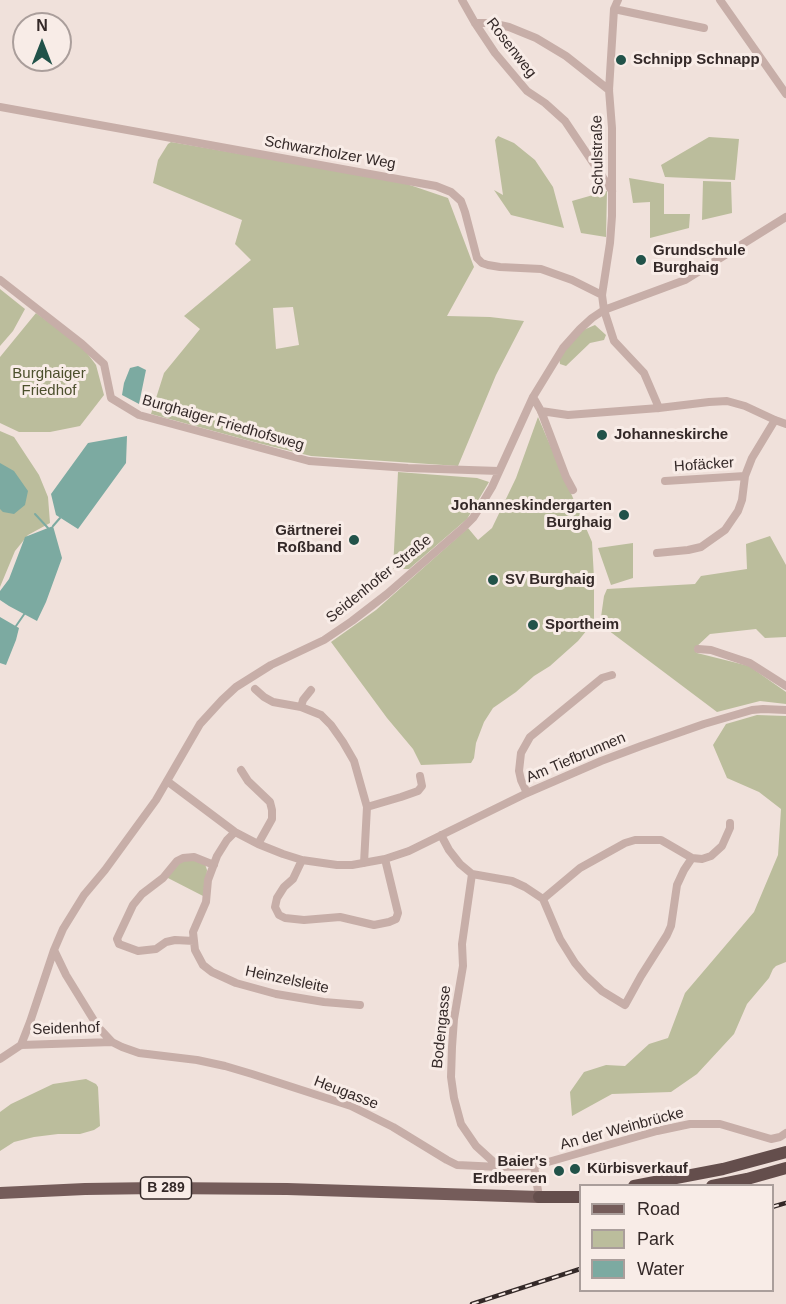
<!DOCTYPE html>
<html>
<head>
<meta charset="utf-8">
<style>
	body { margin:0 }
	#map { position:relative; width:786px; height:1304px; overflow:hidden; background:#f0e1db; font-family:Helvetica,sans-serif }
	canvas { display:block }
	.legend { position:absolute; left:579px; top:1184px; width:195px; height:108px; box-sizing:border-box; background:#f8ece7; border:2px solid #aa9e9b; margin:0; padding:8px 10px; list-style:none; font-size:18px; color:#342928 }
	.legend li { display:flex; align-items:center; gap:12px; height:30px }
	.legend b { width:30px; border:2px solid #aa9e9b }
	.north { position:absolute; left:12px; top:12px; width:60px; height:60px; box-sizing:border-box; background:#f8ece7; border:2px solid #aa9e9b; border-radius:50%; rotate:0deg; font-size:16px; font-weight:700; line-height:24px; text-align:center; color:#342928 }
	.north::after { content:''; display:block; margin:auto; width:21px; height:27px; background:#215249; clip-path:polygon(50% 0,100% 100%,50% 72%,0 100%) }
</style>
</head>
<body>
<div id="map">
<canvas width="786" height="1304"></canvas>
<ul class="legend">
<li><b style="height:8px;background:#755c5a"></b>Road</li>
<li><b style="height:16px;background:#bbbd9c"></b>Park</li>
<li><b style="height:16px;background:#7caaa1"></b>Water</li>
</ul>
<div class="north">N</div>
</div>
<script>
const ctx = document.querySelector('canvas').getContext('2d');
ctx.lineJoin = 'round';
function fill(path, color) {
  ctx.fillStyle = color;
  ctx.fill(path, 'evenodd');
}
function poly(rows) {
  const path = new Path2D();
  for (const r of rows) {
    path.moveTo(r[0], r[1]);
    for (let i = 2; i < r.length; i += 2) path.lineTo(r[i], r[i + 1]);
  }
  return path;
}
function trace(path, color, width, dash) {
  ctx.strokeStyle = color;
  ctx.lineWidth = width;
  ctx.lineCap = dash ? 'butt' : 'round';
  ctx.setLineDash(dash || []);
  ctx.stroke(path);
}
function write(font, color, halo, rows, align = 'center') {
  ctx.font = font + ' Helvetica,sans-serif';
  ctx.lineWidth = 6;
  ctx.setLineDash([]);
  ctx.textBaseline = 'middle';
  ctx.strokeStyle = halo;
  ctx.fillStyle = color;
  for (const [text, x, y, turn = 0] of rows) {
    ctx.save();
    ctx.translate(x, y);
    ctx.rotate((+turn || 0) * Math.PI / 180);
    ctx.textAlign = isNaN(turn) ? turn : align;
    if (halo) ctx.strokeText(text, 0, 0);
    ctx.fillText(text, 0, 0);
    ctx.restore();
  }
}
fill(poly([
	[498,136,514,143,535,160,553,187,564,228,511,215,494,190,503,195,495,140],
	[709,137,739,139,735,180,665,177,661,165],
	[171,142,398,181,448,198,474,267,447,316,490,317,524,321,496,375,458,466,311,456,254,442,151,414,164,373,200,329,184,316,251,260,235,244,242,220,153,183,158,160,168,144],
	[293,307,299,345,276,349,273,308],
	[629,178,664,184,664,214,690,214,689,228,650,238,650,202,633,203],
	[703,181,731,182,732,213,702,220],
	[607,191,606,237,581,233,572,201],
	[0,289,25,309,13,331,0,346],
	[36,313,81,345,96,365,104,395,80,426,50,432,19,432,0,423,0,357],
	[595,325,606,335,604,340,590,343,566,366,560,364,559,358,581,331],
	[538,417,592,542,594,578,594,618,587,630,578,641,550,666,534,676,516,692,493,708,484,722,476,743,474,758,471,763,421,765,413,749,387,718,331,642,376,610,468,528,478,540,492,528,516,478],
	[0,431,14,437,39,475,48,497,50,523,28,535,15,551,0,587],
	[398,472,477,478,489,482,467,519,409,569,393,569],
	[770,536,786,565,786,637,765,638,756,629,710,634,694,649,697,653,749,666,786,692,786,704,760,701,717,712,600,624,604,596,607,589,695,584,701,576,747,569,746,544],
	[633,543,633,578,611,585,598,548],
	[757,715,786,716,786,962,776,966,773,969,769,978,747,1004,734,1034,697,1074,671,1092,612,1094,572,1116,570,1092,584,1072,606,1065,625,1066,649,1044,668,1038,685,993,754,912,778,855,781,809,759,792,727,778,713,745,726,724],
	[192,859,205,864,207,870,205,897,166,877,183,860],
	[86,1079,96,1084,98,1087,100,1126,94,1130,80,1134,58,1134,34,1137,14,1142,0,1151,0,1112,11,1104,53,1084]
]), '#bbbd9c');
fill(poly([
	[138,366,146,370,139,404,122,395,124,383,130,368],
	[127,436,126,463,78,529,56,515,51,494,88,443],
	[0,463,14,471,28,491,25,505,14,514,3,512,0,509],
	[53,526,62,558,46,602,37,621,9,606,0,600,0,591,9,579,25,537],
	[0,617,19,628,16,640,6,665,0,663]
]), '#7caaa1');
trace(poly([
	[35,514,48,528],
	[53,526,60,518],
	[16,626,25,613]
]), '#7caaa1', 2);
trace(poly([
	[462,0,475,23,495,53,527,91,545,103,565,121,612,191],
	[618,0,614,9,609,90,612,128,612,216,610,243,602,295,604,310,614,341,644,373,659,408],
	[720,0,786,94],
	[614,9,704,28],
	[475,23,491,23,509,27,536,38,566,56,609,90],
	[0,107,436,186,451,192,461,201,465,212,477,258,482,263,488,265,500,267,541,269,572,280,602,295],
	[786,217,685,280,604,310,592,318,580,329,563,348,533,397,492,487,480,507,473,518,464,527,387,594,352,621,324,640,271,665,236,687,222,700,200,724,156,800,105,870,84,895,63,929,54,950,66,975,98,1027,112,1042,122,1047,139,1053,197,1060,225,1066,252,1074,351,1106,393,1127,447,1160,457,1165,499,1167,534,1166,657,1131,690,1124,720,1124,771,1139,780,1137,786,1133],
	[0,280,82,344,104,364,111,398,139,415,309,461,408,468,499,471],
	[533,397,541,411,566,477,573,490],
	[541,411,568,415,659,408,709,402,727,401,745,406,775,420,786,424],
	[665,481,745,476],
	[657,553,688,550,701,547,725,530,738,511,742,500,745,476,752,458,775,420],
	[698,649,711,650,750,663,786,686],
	[255,689,264,697,273,702,301,707,321,715,331,725,343,742,354,761,367,807,364,863],
	[301,707,303,700,311,690],
	[241,770,248,781,270,802,272,810,272,819,258,844],
	[167,781,235,832,258,844,283,854,302,860,337,865,352,865,385,859,409,851,527,793,601,761,641,746,704,724,752,710,763,709,786,710],
	[527,793,521,780,519,771,521,753,530,737,602,678,612,675],
	[367,807,401,797,418,791,422,786,420,776],
	[235,832,227,840,217,856,208,880,206,902,193,932,195,950,203,965,212,972,236,983,276,994,324,1002,360,1005],
	[441,835,449,850,460,864,472,874,512,881,525,887,543,899,560,939,575,963,586,976,602,991,625,1005,641,976,667,935,671,926,677,885,684,870,692,858],
	[302,860,293,879,284,887,277,898,275,907,279,915,285,918,304,920,340,917,374,925,389,922,396,919,398,913,385,859],
	[472,874,462,944,463,966,454,1019,452,1047,451,1077,454,1098,461,1124,476,1146,498,1166],
	[543,899,580,868,625,843,635,840,661,840,692,858,702,859,711,856,722,846,730,828,730,823],
	[194,941,175,940,166,942,156,949,138,951,119,944,117,939,133,905,142,894,163,878,177,861,183,858,194,857,214,865],
	[21,1045,30,1022,54,950],
	[0,1059,21,1045,112,1042],
	[534,1166,539,1197]
]), '#c7aea8', 8);
trace(poly([
	[0,1193,85,1189,157,1188,287,1189,539,1197]
]), '#755c5a', 12);
trace(poly([
	[634,1186,723,1169,786,1152],
	[712,1186,747,1179,786,1168],
	[539,1197,580,1197]
]), '#644e4c', 12);
const rail = poly([
	[772,1207,786,1203],
	[472,1304,580,1269]
]);
trace(rail, '#342928', 4.5);
trace(rail, '#f8ece7', 2, [7]);
for (const [x, y, r, color] of [
	[621,60,6,"#215249"],
	[641,260,6,"#215249"],
	[602,435,6,"#215249"],
	[624,515,6,"#215249"],
	[354,540,6,"#215249"],
	[493,580,6,"#215249"],
	[533,625,6,"#215249"],
	[575,1169,6,"#215249"],
	[559,1171,6,"#215249"]
]) {
  const dot = new Path2D();
  dot.arc(x, y, r, 0, 2 * Math.PI);
  ctx.fillStyle = color;
  ctx.fill(dot);
  trace(dot, '#f8ece7', 2);
}
for (const [x, y, w] of [
	[166,1188,51]
]) {
  const box = new Path2D();
  box.roundRect(x - w / 2, y - 11, w, 22, 4.5);
  ctx.fillStyle = '#f8ece7';
  ctx.fill(box);
  trace(box, '#342928', 1.5);
}
write('bold 14px', '#342928', null, [
	["B 289",166,1188]
]);
write('15px', '#342928', '#f8ece7', [
	["Rosenweg",511,48,52],
	["Schwarzholzer Weg",330,153,10],
	["Schulstraße",598,155,-91],
	["Burghaiger Friedhofsweg",223,423,16],
	["Hofäcker",704,465,-4],
	["Seidenhofer Straße",379,579,-39],
	["Am Tiefbrunnen",576,758,-23],
	["Heinzelsleite",287,980,12],
	["Bodengasse",442,1027,-84],
	["Seidenhof",66,1029,-2],
	["Heugasse",346,1093,21],
	["An der Weinbrücke",622,1129,-15]
]);
write('bold 15px', '#342928', '#f8ece7', [
	["Schnipp Schnapp",633,60],
	["Grundschule",653,251],
	["Burghaig",653,268],
	["Johanneskirche",614,435],
	["Johanneskindergarten",612,506,"right"],
	["Burghaig",612,523,"right"],
	["Gärtnerei",342,531,"right"],
	["Roßband",342,548,"right"],
	["SV Burghaig",505,580],
	["Sportheim",545,625],
	["Baier's",547,1162,"right"],
	["Erdbeeren",547,1179,"right"],
	["Kürbisverkauf",587,1169]
], 'left');
write('15px', '#4c502d', '#f8ece7', [
	["Burghaiger",49,374],
	["Friedhof",49,391]
]);
</script>
</body>
</html>
